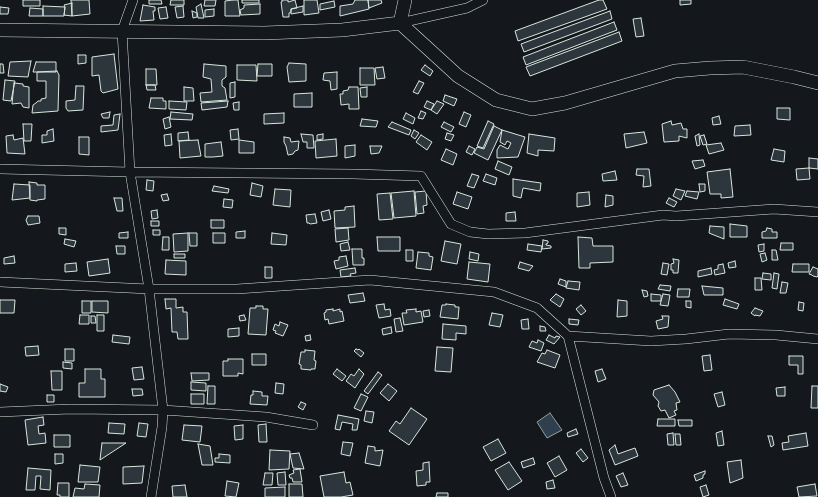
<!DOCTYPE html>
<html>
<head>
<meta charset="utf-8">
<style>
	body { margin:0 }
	canvas { display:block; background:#14181c }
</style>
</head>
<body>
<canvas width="818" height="497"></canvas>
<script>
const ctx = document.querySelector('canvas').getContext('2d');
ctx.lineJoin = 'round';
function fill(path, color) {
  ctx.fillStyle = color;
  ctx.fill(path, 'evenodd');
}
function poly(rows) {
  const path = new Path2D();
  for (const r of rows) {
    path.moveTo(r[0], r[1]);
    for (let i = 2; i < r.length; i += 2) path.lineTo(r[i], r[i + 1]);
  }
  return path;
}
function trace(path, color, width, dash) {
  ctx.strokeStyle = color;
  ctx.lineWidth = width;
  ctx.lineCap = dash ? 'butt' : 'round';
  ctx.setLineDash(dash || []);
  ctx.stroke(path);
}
const water = poly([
	[550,413,562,430,547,438,537,422,550,413]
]);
fill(water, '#2f3f4d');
trace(water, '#939e99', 1);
const building = poly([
	[23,0,40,0,40,6,23,6,23,0],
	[71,0,89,0,90,14,72,16,71,0],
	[149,0,161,0,162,4,149,4,149,0],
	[171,0,184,0,184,5,170,5,171,0],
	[205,0,216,0,215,6,204,6,205,0],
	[233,0,238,0,240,16,225,16,225,1,233,0],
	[242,0,259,0,259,3,242,3,242,0],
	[282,0,288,0,288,2,295,0,297,8,291,9,291,12,289,13,289,17,283,17,281,2,282,2,282,0],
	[304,0,317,0,319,13,304,15,304,0],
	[355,0,368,0,369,9,340,16,340,6,353,4,355,0],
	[368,0,381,0,382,3,369,8,368,0],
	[599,0,603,0,607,9,518,41,515,31,599,0],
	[680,0,691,0,691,4,680,5,680,0],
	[334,1,335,7,320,10,320,4,334,1],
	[72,3,72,16,64,15,65,7,64,5,72,3],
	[201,4,204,18,198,18,196,7,201,4],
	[260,4,260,14,241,15,240,10,244,8,244,5,260,4],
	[143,5,155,7,155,11,153,11,154,20,140,21,143,5],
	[43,6,65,7,64,16,43,16,43,6],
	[183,6,184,17,177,18,175,7,183,6],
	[303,6,303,12,291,14,291,9,303,6],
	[0,7,9,8,8,14,0,14,0,7],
	[166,7,168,18,160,19,158,8,166,7],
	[30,8,43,9,43,16,29,16,30,8],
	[214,9,214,16,205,17,205,10,214,9],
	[192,11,197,13,197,17,193,18,192,11],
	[610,11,612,19,524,52,521,44,610,11],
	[641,18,644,36,636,37,633,19,641,18],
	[614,22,617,30,526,65,523,57,614,22],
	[619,32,622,41,530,76,526,67,619,32],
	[114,54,118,89,103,93,101,91,99,75,92,76,92,57,114,54],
	[78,55,86,55,86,63,78,64,78,55],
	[31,61,28,77,8,76,10,62,31,61],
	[36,62,56,62,56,72,33,72,36,62],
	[289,63,306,64,306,81,289,82,287,67,289,63],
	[0,64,3,64,4,73,0,73,0,64],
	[204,64,226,66,226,77,222,80,222,86,225,88,227,100,201,102,200,93,212,92,211,79,203,77,204,64],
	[258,64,272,64,272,76,257,76,258,64],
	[237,65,256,65,257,81,237,80,237,65],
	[425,65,433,71,430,76,421,70,425,65],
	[383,67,385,78,377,79,375,68,383,67],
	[360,68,374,68,375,85,360,85,360,68],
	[146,69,156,69,157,85,146,85,146,69],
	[57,71,59,75,58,111,32,113,33,105,36,103,38,101,41,101,41,99,46,98,46,81,37,81,37,72,57,71],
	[337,72,337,89,331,90,330,81,323,80,324,73,337,72],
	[5,80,15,81,11,101,3,100,5,80],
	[419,81,424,83,418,94,413,92,419,81],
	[235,82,235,97,230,98,230,83,235,82],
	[14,83,23,84,23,86,29,87,29,108,23,107,21,103,12,104,14,83],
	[146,85,155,85,156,90,147,90,146,85],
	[76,86,84,86,83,110,68,111,66,108,66,101,75,100,76,86],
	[184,87,193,88,194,101,184,101,184,87],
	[349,87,358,87,359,109,349,109,349,104,341,105,340,94,343,94,343,91,348,90,349,87],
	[367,87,367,97,361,97,360,88,367,87],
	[312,93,312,107,294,107,294,94,312,93],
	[445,95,457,99,454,106,443,101,445,95],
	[151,98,163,98,163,101,166,101,166,109,149,108,151,98],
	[169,101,187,102,186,110,169,109,169,101],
	[228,101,227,107,202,110,201,103,228,101],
	[427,101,434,104,431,110,424,107,427,101],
	[437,101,444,104,437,114,431,110,437,101],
	[239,102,239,110,234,110,233,103,239,102],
	[777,108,790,108,790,120,777,119,777,108],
	[421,111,426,113,423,119,418,118,421,111],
	[110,112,109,118,103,118,101,114,110,112],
	[171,112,193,114,192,120,170,119,171,112],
	[464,112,471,115,466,127,459,124,464,112],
	[284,113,284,123,264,124,264,114,284,113],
	[406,113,415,118,413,124,403,119,406,113],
	[120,114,118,130,101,132,101,126,113,125,114,115,120,114],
	[719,116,721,124,713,125,712,118,719,116],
	[169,117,171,127,165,129,163,119,169,117],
	[362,119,378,121,376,127,360,126,362,119],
	[488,121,494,124,483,148,477,146,488,121],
	[671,121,672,125,681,123,683,129,687,129,687,138,679,136,679,141,664,142,662,124,671,121],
	[392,122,411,130,409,135,388,127,392,122],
	[444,122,454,127,451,132,441,127,444,122],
	[23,124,32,124,31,141,24,141,23,124],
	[750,125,751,135,734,136,735,126,750,125],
	[494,126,502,130,488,160,474,153,477,147,484,149,494,126],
	[53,129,54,141,42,143,42,135,47,135,47,131,53,129],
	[238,129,239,139,231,140,230,130,238,129],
	[414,130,419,133,415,139,411,136,414,130],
	[502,130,525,137,518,157,497,158,497,150,500,145,508,149,511,143,507,141,505,145,500,142,502,130],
	[188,132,189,140,178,141,178,133,188,132],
	[644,132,647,143,626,148,624,134,644,132],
	[447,133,454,135,451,141,445,139,447,133],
	[171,134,172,145,165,146,164,135,171,134],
	[301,134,313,135,314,148,307,148,307,142,303,142,301,134],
	[323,134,323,139,317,140,317,135,323,134],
	[529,134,555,138,554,151,538,150,538,156,527,153,529,134],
	[699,134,700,145,697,146,695,136,699,134],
	[13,135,14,140,23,138,25,154,7,153,6,136,13,135],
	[421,135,432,142,427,150,416,142,421,135],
	[704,135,707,144,703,145,700,136,704,135],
	[79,137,89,137,89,155,79,154,79,137],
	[284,137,290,138,291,142,299,141,298,150,295,151,293,154,288,155,286,146,284,142,284,137],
	[336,139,337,156,316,158,315,141,336,139],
	[198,140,201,156,180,158,179,141,198,140],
	[239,140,254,142,254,153,239,153,239,140],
	[221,142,223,156,213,157,205,157,205,144,221,142],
	[721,143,724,150,709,154,706,145,721,143],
	[355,145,355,156,345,158,345,146,355,145],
	[370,146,382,146,379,153,371,154,370,146],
	[469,146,475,149,472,155,466,152,469,146],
	[446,149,457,154,453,165,441,160,446,149],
	[774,149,785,151,784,162,771,160,774,149],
	[809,158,818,159,818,169,809,168,809,158],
	[703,160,705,166,695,169,692,161,703,160],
	[498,161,512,167,509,175,495,169,498,161],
	[809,168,810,179,797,180,796,169,809,168],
	[637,169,649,169,651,186,643,187,644,176,636,175,637,169],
	[730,169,733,197,721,198,721,194,710,194,707,172,730,169],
	[615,171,617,180,603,181,602,174,615,171],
	[472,174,479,176,474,188,467,186,472,174],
	[486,174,497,178,495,185,483,181,486,174],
	[513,179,541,183,540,191,523,188,521,198,513,196,513,179],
	[147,180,154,181,153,191,146,190,147,180],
	[29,182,37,183,37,185,45,185,45,199,37,200,37,201,30,200,29,182],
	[252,183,263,186,261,197,250,195,252,183],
	[14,184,30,185,30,198,12,200,14,184],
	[699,184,705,184,705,191,700,192,699,184],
	[214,186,229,189,228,193,212,191,214,186],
	[275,189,291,190,290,207,273,205,275,189],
	[676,189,685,191,681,200,673,196,676,189],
	[414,191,416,216,394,218,391,193,414,191],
	[426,191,427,205,423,206,424,213,417,214,415,192,426,191],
	[687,191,699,192,697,199,685,196,687,191],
	[457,192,472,197,468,209,453,204,457,192],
	[589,192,590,205,577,207,577,193,589,192],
	[390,193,393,219,379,220,377,194,390,193],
	[167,194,169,200,163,201,161,195,167,194],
	[606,195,613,196,613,205,605,207,606,195],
	[114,198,122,198,123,211,117,211,114,198],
	[669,198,677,202,674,207,666,203,669,198],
	[224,199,233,200,232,208,223,207,224,199],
	[354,206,355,227,335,228,334,211,345,210,345,207,354,206],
	[157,210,158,218,152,219,151,211,157,210],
	[329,210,331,219,323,221,321,212,329,210],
	[515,212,516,221,506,221,506,213,515,212],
	[315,214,317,223,310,224,309,223,307,223,306,215,315,214],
	[28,216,39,216,40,223,28,225,26,220,28,216],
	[211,220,224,220,224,228,211,228,211,220],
	[151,221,159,221,159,226,151,226,151,221],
	[730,224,747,226,747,237,730,237,730,224],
	[710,226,724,227,724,239,709,233,710,226],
	[59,228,66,228,66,235,59,234,59,228],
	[348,228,349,240,336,242,335,229,348,228],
	[767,228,772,229,772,232,777,232,777,238,762,238,762,232,766,231,767,228],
	[153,230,160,230,160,235,153,235,153,230],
	[245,231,245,238,236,238,236,232,245,231],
	[128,232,128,238,119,238,119,233,128,232],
	[188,233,188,251,174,252,173,234,188,233],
	[189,233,197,233,197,246,190,246,189,233],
	[213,233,225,233,225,243,213,243,213,233],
	[272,233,287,235,286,245,271,244,272,233],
	[163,237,169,237,169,250,162,250,163,237],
	[377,237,400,237,400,251,378,251,377,237],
	[578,237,592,238,593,246,613,246,613,262,590,263,590,268,579,268,578,237],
	[65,239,76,241,74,247,64,244,65,239],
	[543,240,548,241,548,243,546,244,546,245,551,246,551,248,542,249,543,240],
	[445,241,461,244,457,264,441,261,445,241],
	[348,242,350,250,341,251,340,244,348,242],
	[781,243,793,243,793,250,780,250,781,243],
	[528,244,542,246,541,252,527,250,528,244],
	[764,244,764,251,759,252,758,245,764,244],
	[116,246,125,246,125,254,117,254,116,246],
	[352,249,362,249,362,258,364,258,364,265,353,265,352,249],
	[406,250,413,250,413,261,406,261,406,250],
	[772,250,776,250,778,260,772,260,772,250],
	[418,252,429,253,429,256,433,257,431,270,416,268,418,252],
	[470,252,479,254,478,261,469,259,470,252],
	[765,253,767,260,762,262,760,254,765,253],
	[174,254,185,254,185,258,174,258,174,254],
	[14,256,15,263,4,264,4,258,14,256],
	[346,256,348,266,336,269,334,261,339,260,339,257,346,256],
	[108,259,110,273,89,276,87,262,108,259],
	[673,259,679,260,678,273,673,273,673,270,671,270,671,264,674,263,673,259],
	[166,260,186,261,186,275,165,274,166,260],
	[735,261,736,267,729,268,728,263,735,261],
	[469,262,490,264,488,282,467,279,469,262],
	[520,262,533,266,529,271,518,268,520,262],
	[76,263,77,271,65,272,65,264,76,263],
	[663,263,669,264,667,275,661,274,663,263],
	[723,264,725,273,715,275,714,270,718,269,718,265,723,264],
	[793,264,809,264,809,272,792,272,793,264],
	[265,267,272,267,272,278,265,278,265,267],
	[813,267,818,269,818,276,817,277,813,276,812,275,809,274,813,267],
	[355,268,356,273,350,274,351,276,341,277,340,270,355,268],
	[711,268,712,274,698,277,698,271,711,268],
	[763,273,771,274,771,280,762,279,763,273],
	[774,273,779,274,777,289,772,288,774,273],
	[755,278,761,278,762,290,755,290,755,278],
	[560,279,566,281,566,287,558,284,560,279],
	[568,281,580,282,579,290,566,288,568,281],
	[782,282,788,283,786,293,780,293,782,282],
	[660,285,671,286,670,291,658,289,660,285],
	[702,286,723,288,723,295,704,295,702,286],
	[678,289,690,289,689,297,677,297,678,289],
	[642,290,647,291,648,296,644,297,642,290],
	[363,293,365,301,350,303,348,295,363,293],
	[556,294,564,299,560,307,550,300,556,294],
	[651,294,661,295,661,301,651,301,651,294],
	[663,294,670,295,668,306,660,305,663,294],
	[165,299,176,299,176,308,183,307,183,312,187,312,188,339,178,339,177,332,172,332,171,308,166,309,165,299],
	[725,299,739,304,737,309,723,305,725,299],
	[0,300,15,300,14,313,0,313,0,300],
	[618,300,627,301,627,316,617,317,618,300],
	[82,301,91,301,91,313,82,313,82,301],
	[92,301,108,301,108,313,92,312,92,301],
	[686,301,691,301,691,308,686,307,686,301],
	[799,302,804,303,803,311,798,310,799,302],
	[384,304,385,310,390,309,391,316,379,318,376,305,384,304],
	[446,304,455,305,455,307,459,307,458,319,440,317,442,305,446,305,446,304],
	[581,305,586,311,581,315,576,309,581,305],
	[256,306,263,306,263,309,268,309,266,335,248,334,250,308,256,308,256,306],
	[755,308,763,311,760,316,755,315,755,316,751,313,755,308],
	[333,309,333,311,340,309,340,312,342,311,344,321,329,324,328,319,325,320,324,313,326,312,326,310,333,309],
	[416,309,416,312,421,311,423,322,404,325,402,313,407,313,406,310,416,309],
	[429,310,430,316,424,317,423,311,429,310],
	[492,313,503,315,500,327,489,325,492,313],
	[80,315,89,315,89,324,79,324,80,315],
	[97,315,104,315,104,331,97,331,97,315],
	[244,315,246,320,240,321,239,316,244,315],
	[91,316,95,316,96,323,91,323,91,316],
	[662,316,669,316,668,327,658,329,656,321,663,319,662,316],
	[400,318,403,331,396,332,394,319,400,318],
	[528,319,529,329,522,329,521,320,528,319],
	[569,319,579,320,578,325,569,324,569,319],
	[280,322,288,325,283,336,275,333,276,331,273,330,275,324,279,326,280,322],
	[443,324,466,326,466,334,456,333,456,340,442,339,443,324],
	[540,326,545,327,546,331,540,331,540,326],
	[391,327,392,333,383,335,382,329,391,327],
	[239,328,239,336,228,337,228,329,239,328],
	[113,335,130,337,129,344,112,342,113,335],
	[310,335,311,340,306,341,305,336,310,335],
	[549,335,555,338,556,336,560,337,554,344,546,340,549,335],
	[538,340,544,343,541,351,529,347,532,341,537,343,538,340],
	[38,346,39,355,26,356,25,347,38,346],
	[437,347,453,348,451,372,435,371,437,347],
	[65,349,74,349,74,361,65,361,65,349],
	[356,349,358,350,359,349,364,353,361,357,354,351,356,349],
	[305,350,315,351,314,360,316,361,315,369,311,369,311,370,301,369,301,365,299,364,301,352,305,352,305,350],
	[547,350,560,355,555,368,537,362,542,353,545,354,547,350],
	[252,354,266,354,266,365,252,365,252,354],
	[710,355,712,370,704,371,702,356,710,355],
	[789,356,803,356,803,374,798,374,798,365,789,365,789,356],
	[228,359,243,359,243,374,238,373,238,376,223,376,223,361,228,361,228,359],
	[63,362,72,363,72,369,63,368,63,362],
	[142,367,144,379,134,380,132,368,142,367],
	[85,369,101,369,101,379,105,379,105,397,79,397,79,383,85,383,85,369],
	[337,369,346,376,342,381,333,374,337,369],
	[359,369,364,374,355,388,346,381,351,374,354,376,359,369],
	[602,369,606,379,598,382,595,371,602,369],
	[51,371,62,371,62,390,52,390,51,371],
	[378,372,382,375,368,394,364,391,378,372],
	[191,373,209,373,209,380,192,381,191,373],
	[191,382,206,383,206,391,191,390,191,382],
	[276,383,284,384,283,394,275,393,276,383],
	[0,384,8,387,6,392,0,391,0,384],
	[388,384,397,391,389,401,380,393,388,384],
	[669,385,675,392,680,402,676,403,677,410,674,411,676,415,669,418,665,410,661,411,658,406,659,402,653,395,654,390,669,385],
	[208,386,215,386,215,404,207,404,208,386],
	[812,386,818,386,818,408,811,408,812,386],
	[785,387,785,396,777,396,776,388,785,387],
	[132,389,142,389,143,395,133,396,132,389],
	[253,391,262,392,262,396,268,396,267,405,250,404,251,395,253,395,253,391],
	[722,392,725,405,718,407,714,394,722,392],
	[191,394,204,394,204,404,191,404,191,394],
	[361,394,368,397,361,411,354,408,361,394],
	[47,395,54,395,54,402,47,402,47,395],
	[301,402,306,404,303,410,298,407,301,402],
	[411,408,427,419,409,445,389,431,396,421,400,424,411,408],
	[366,411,374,412,372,423,364,421,366,411],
	[338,415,359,419,357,430,352,430,353,424,342,422,340,430,335,429,338,415],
	[43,417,44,425,38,426,39,434,45,433,46,443,28,445,25,420,43,417],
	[658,419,675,419,675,426,657,426,658,419],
	[678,420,692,420,692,426,679,426,678,420],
	[109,423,125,424,124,434,108,433,109,423],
	[139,423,148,424,146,437,137,436,139,423],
	[266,424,267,442,259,442,258,425,266,424],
	[184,425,202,426,200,442,182,440,184,425],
	[243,425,243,439,235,440,234,426,243,425],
	[576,429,578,434,568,437,567,433,576,429],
	[722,431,724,445,718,446,716,433,722,431],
	[673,433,674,445,668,445,667,434,673,433],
	[806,433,808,446,783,450,782,443,789,442,788,436,806,433],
	[675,434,680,434,681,445,676,445,675,434],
	[54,435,70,435,70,447,54,447,54,435],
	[768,436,772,436,774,445,771,447,768,436],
	[498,439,506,453,491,461,483,447,498,439],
	[343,442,353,443,350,456,341,454,343,442],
	[102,443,126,443,100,460,102,443],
	[198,444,210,446,213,465,202,465,198,444],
	[615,445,618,454,635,448,638,456,615,465,609,450,615,445],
	[368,446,375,447,375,451,383,450,380,466,365,463,368,446],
	[581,449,588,458,583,462,576,453,581,449],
	[270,450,290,451,289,469,269,470,270,450],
	[299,453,304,469,293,468,290,454,299,453],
	[55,454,63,454,63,463,55,464,55,454],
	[219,454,230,455,230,463,215,462,215,458,219,458,219,454],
	[559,456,567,470,555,477,547,463,559,456],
	[533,458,535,464,523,468,521,462,533,458],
	[741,460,743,478,730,483,727,462,741,460],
	[429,462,430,482,426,482,426,485,417,486,416,471,423,470,423,463,429,462],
	[509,462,522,481,508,490,495,470,509,462],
	[80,465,100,467,98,482,78,482,80,465],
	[144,466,142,483,123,484,123,467,144,466],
	[28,468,51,470,50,490,40,489,41,476,36,476,35,490,26,490,28,468],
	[300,469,302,482,293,482,292,478,290,478,289,475,294,473,293,470,300,469],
	[705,471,705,474,703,475,703,478,696,481,694,475,705,471],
	[285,472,286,485,278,485,277,473,285,472],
	[344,472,346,483,350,482,353,495,341,497,324,497,320,476,344,472],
	[265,473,273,473,272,485,263,485,265,473],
	[623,473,628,485,621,487,616,476,623,473],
	[553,480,555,488,547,489,546,482,553,480],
	[227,481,239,483,236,497,225,496,227,481],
	[58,483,69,483,69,497,60,497,60,495,57,495,58,483],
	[85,484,100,485,99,497,73,497,75,488,84,489,85,484],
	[289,484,302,484,303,497,289,497,289,484],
	[815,484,817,496,799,497,797,487,815,484],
	[185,485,187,497,173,497,172,486,185,485],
	[706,485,709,495,703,497,700,487,706,485],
	[285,487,285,497,265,497,265,488,285,487],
	[437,493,448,493,448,497,436,497,437,493]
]);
fill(building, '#2c363c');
trace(building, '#d8e6dc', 1);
const street = poly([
	[133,0,122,31,130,172,149,289,163,410,162,427,151,497],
	[400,23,467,8,483,0],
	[0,169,130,172,353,174,421,176,451,224,470,232,488,234,525,233,663,215,676,216,774,209,818,212],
	[0,282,149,289,237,289,370,280,494,292,537,308,568,336,651,341,686,339,729,334,776,335,818,339],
	[568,336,604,478,611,497],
	[0,412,70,409,163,410,266,417,313,425]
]);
const secondary = poly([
	[400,23,458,76,496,100,532,109,565,103,675,71,710,68,743,67,794,77,818,83],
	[0,30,264,33,342,30,400,23,405,0]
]);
trace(street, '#d8e6dc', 10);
trace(secondary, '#d8e6dc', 14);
trace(street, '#14181c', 9);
trace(secondary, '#14181c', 13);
</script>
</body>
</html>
